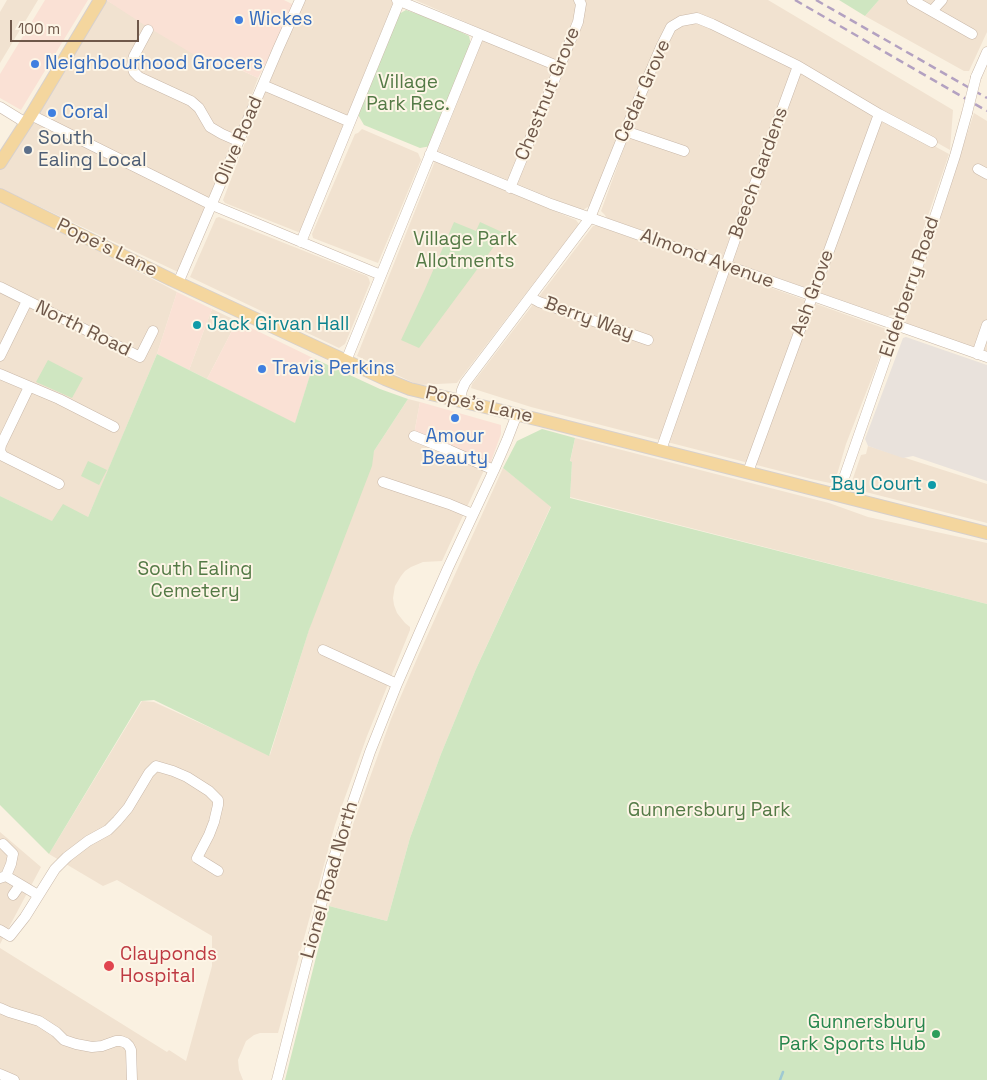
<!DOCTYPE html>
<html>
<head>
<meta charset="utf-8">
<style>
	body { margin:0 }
	#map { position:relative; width:987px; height:1080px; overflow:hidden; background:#faf1e1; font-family:"Space Grotesk",sans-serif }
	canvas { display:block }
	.scale { position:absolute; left:10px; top:20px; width:129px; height:22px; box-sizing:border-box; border:2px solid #6f584a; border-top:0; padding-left:6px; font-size:15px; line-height:18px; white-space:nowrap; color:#6f584a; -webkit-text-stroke:4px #fdf5e6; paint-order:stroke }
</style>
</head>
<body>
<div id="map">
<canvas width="987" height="1080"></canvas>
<div class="scale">100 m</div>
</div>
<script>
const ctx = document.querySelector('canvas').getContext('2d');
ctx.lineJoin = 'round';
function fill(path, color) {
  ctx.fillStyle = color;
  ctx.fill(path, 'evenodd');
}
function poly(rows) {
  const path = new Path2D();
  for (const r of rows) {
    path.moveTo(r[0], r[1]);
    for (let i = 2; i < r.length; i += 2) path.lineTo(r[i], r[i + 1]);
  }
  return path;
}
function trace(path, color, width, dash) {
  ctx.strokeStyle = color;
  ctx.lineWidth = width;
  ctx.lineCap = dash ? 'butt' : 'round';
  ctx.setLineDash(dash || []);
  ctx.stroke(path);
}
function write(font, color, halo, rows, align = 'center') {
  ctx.font = font + ' "Space Grotesk",sans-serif';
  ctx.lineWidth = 4;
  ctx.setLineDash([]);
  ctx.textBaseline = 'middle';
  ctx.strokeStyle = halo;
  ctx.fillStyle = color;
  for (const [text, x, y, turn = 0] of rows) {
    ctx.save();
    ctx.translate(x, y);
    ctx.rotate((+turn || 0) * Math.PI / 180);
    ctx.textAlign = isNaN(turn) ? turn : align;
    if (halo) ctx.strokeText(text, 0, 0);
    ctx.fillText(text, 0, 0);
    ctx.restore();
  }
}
fill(poly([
	[7,0,38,0,0,63,0,12],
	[106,0,228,64,258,78,225,167,178,272,0,188,0,168],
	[305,0,394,0,301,230,298,232,225,203,223,200,276,62],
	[415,0,768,0,953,110,950,150,798,64,697,17,671,26,591,205,583,210,551,198,438,151,486,31],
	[879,0,987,0,987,32,969,71,964,71,865,16],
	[697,19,795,66,881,117,949,154,894,315,887,316,798,285,607,218,604,214,601,211,661,47,672,28],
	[974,113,987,121,987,356,903,328],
	[362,129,418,153,421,160,378,263,313,238,312,234,355,134,358,133],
	[435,161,576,220,579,224,457,383,418,385,357,356],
	[0,201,162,284,177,292,157,354,98,494,80,535,0,496],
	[219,217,367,276,369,279,370,283,345,344,339,348,190,277,216,218],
	[593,226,598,226,889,330,876,367,846,444,836,478,833,482,830,483,811,479,531,407,471,388,472,384],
	[212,309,237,321,207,379,189,370],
	[408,399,420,402,413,440,485,468,442,561,423,562,411,567,405,571,401,576,395,586,393,598,394,605,397,613,405,623,410,627,410,630,367,736,335,825,278,1033,260,1033,254,1035,246,1041,238,1060,239,1070,243,1080,0,1080,0,948,167,1052,169,1050,186,1061,212,966,212,936,117,880,103,886,49,854,142,701,154,702,270,755,311,623,374,451],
	[575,438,829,503,868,517,987,543,987,604,570,497,572,462,570,462],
	[868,446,987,484,987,523,854,489,852,486,852,481,861,455,866,454],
	[503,468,551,506,476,669,441,754,410,838,387,921,329,906,351,830,391,719,419,654],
	[0,832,41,867,0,944]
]), '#f1e2d0');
fill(poly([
	[45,0,88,0,21,110,0,98,0,74],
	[106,0,284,0,296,6,258,78,228,64,213,66,146,26],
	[177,292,212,309,189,370,157,354],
	[237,321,315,359,295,424,207,379],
	[420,402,501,425,501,434,488,470,413,440]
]), '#fae1d5');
fill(poly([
	[906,337,987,365,987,481,913,456,903,458,868,446,865,439,903,338]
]), '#e9e2dc');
fill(poly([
	[839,0,879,0,865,16],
	[406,10,440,22,469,36,471,45,431,146,420,148,364,125,357,113,397,15],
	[454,222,476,231,480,222,504,233,419,348,401,340,425,289],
	[157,354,295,423,315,359,380,389,408,399,374,451,372,466,309,630,269,756,154,700,141,701,49,854,0,805,0,496,52,521,63,504,88,517],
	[48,360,83,378,72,398,36,382],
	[542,429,575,438,570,461,572,462,570,498,987,604,987,1080,285,1080,329,906,387,921,410,838,441,754,476,669,551,507,503,468,517,441],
	[88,461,107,470,99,485,81,476]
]), '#cfe6c1');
trace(poly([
	[780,1080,783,1072]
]), '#9fc9d2', 2.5);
const minor = poly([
	[397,0,560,67],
	[912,0,972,34],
	[932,11,942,0],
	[148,30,134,56,132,66,134,72,139,77,191,101,199,108,210,127,222,134,238,141],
	[976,77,987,52],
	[263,85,350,122],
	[0,107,26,123],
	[31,115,212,205,381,275],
	[625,131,684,151],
	[430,154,551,204,987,357],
	[978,169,987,174],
	[510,188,578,22,581,4,579,0],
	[301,242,400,0],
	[178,283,278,49,300,0],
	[0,287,140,357,153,331],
	[530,297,539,302,648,340],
	[977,354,987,325],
	[0,356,27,301],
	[346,361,479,35],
	[0,374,59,399,114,427],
	[29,387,1,445,0,451,3,456,59,484],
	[460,400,462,390,465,383,590,218,625,131,661,47,671,27,681,21,697,18,712,24,798,66,879,114,932,142],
	[414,436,449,450,494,470],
	[661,450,745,211,798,66],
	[748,472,879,114],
	[383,482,449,504,473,514],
	[838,495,937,211,955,156,967,113],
	[323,650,397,684],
	[6,876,38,895],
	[0,878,6,876,11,864,13,854,3,844],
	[13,895,20,885],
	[0,930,10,936,25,917,55,869,67,857,88,841,108,830,117,821,128,808,149,773,156,766,173,771,187,777,209,791,218,800,218,805,214,822,209,835,197,858,218,871],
	[0,1008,9,1012,39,1021,56,1032,64,1040,76,1044,92,1047,102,1046,116,1041,121,1041,126,1043,129,1046,131,1050,132,1080],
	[0,1074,14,1080],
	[277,1080,331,866,370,752,397,684,421,629,448,568,494,470,507,440,517,414]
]);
const major = poly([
	[0,163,31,115,100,0],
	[0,195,172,280,385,379,410,389,540,420,987,533]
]);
trace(minor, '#c9b8a9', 11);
trace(major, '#d7d0cc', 14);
trace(minor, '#fff', 10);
trace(major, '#f4d69e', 12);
trace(poly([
	[795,0,987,111],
	[816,0,987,98]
]), '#b3a1c1', 2.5, [8, 5]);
const minorBridge = poly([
	[967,113,976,77]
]);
trace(minorBridge, '#c9b8a9', 11, []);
trace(minorBridge, '#fff', 10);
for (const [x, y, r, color] of [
	[239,20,5,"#3f7fe0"],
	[35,64,5,"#3f7fe0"],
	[52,113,5,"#3f7fe0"],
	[28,150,5,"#5c6f8a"],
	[197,325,5,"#0f9aa8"],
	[262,369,5,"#3f7fe0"],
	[455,418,5,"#3f7fe0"],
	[932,485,5,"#0f9aa8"],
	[109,966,6,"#e0444e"],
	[936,1034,5,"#2e9e5b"]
]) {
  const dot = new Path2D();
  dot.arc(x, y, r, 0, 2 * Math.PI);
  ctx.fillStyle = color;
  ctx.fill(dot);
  trace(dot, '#fdf5e6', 2);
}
write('19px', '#366cbe', '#fdf5e6', [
	["Wickes",249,20],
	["Neighbourhood Grocers",45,64],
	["Coral",62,113],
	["Travis Perkins",272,369],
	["Amour",455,437,"center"],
	["Beauty",455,459,"center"]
], 'left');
write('19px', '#547a46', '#fdf5e6', [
	["Village",408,83],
	["Park Rec.",408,105],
	["Village Park",465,240],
	["Allotments",465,262],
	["South Ealing",195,570],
	["Cemetery",195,592],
	["Gunnersbury Park",709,811]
]);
write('19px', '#6f584a', '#fdf5e6', [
	["Cedar Grove",643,91,-66],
	["Chestnut Grove",548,94,-68],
	["Olive Road",239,141,-67],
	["Beech Gardens",759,173,-70],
	["Pope's Lane",107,248,26],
	["Almond Avenue",707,259,20],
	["Elderberry Road",910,287,-71],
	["Ash Grove",813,293,-70],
	["Berry Way",589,319,20],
	["North Road",83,329,26],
	["Pope's Lane",479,405,13],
	["Lionel Road North",330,880,-74]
]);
write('19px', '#4e5e75', '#fdf5e6', [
	["South",38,139],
	["Ealing Local",38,161]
], 'left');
write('19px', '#0d838f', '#fdf5e6', [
	["Jack Girvan Hall",207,325],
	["Bay Court",922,485,"right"]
], 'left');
write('19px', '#be3a42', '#fdf5e6', [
	["Clayponds",120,955],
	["Hospital",120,977]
], 'left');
write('19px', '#27864d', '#fdf5e6', [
	["Gunnersbury",926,1023],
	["Park Sports Hub",926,1045]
], 'right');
</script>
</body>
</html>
